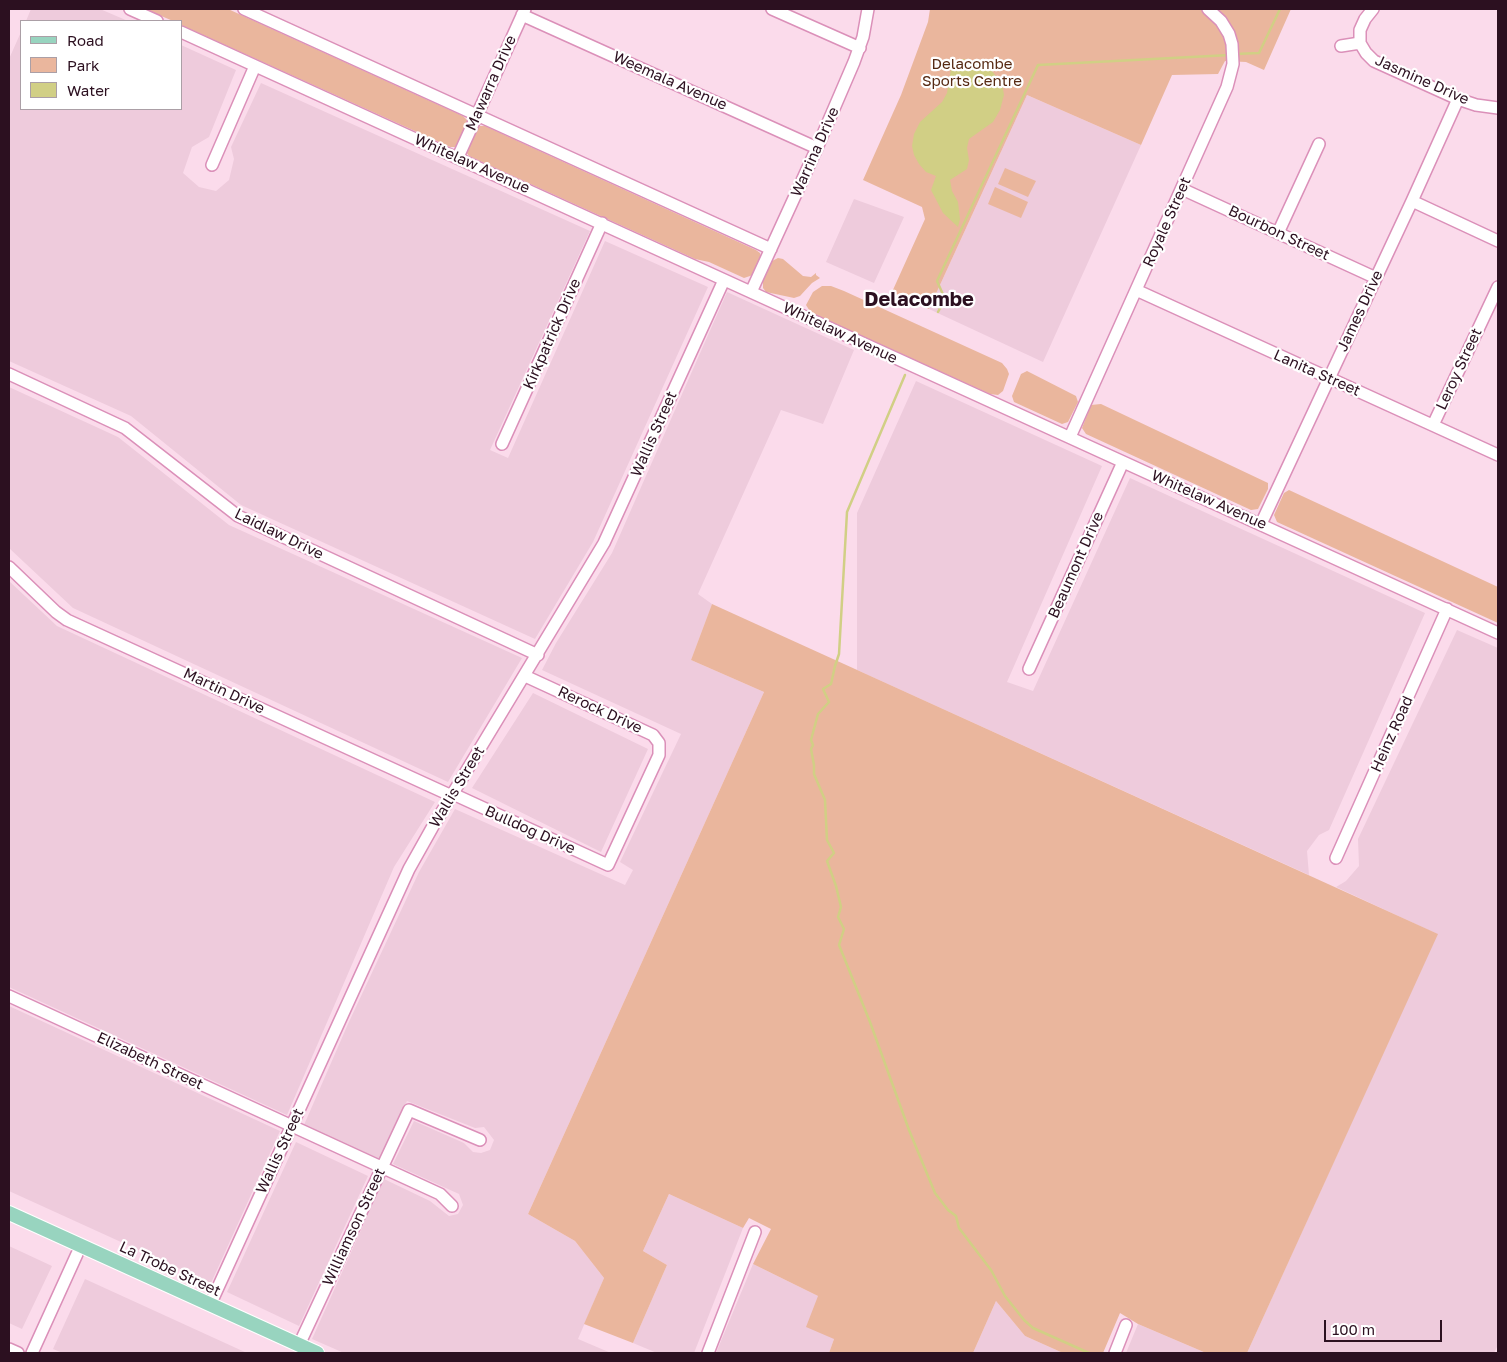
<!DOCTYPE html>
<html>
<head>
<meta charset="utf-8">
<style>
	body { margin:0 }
	#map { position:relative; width:1507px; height:1362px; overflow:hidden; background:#fbdbeb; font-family:"Golos Text",sans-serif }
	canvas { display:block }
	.frame { position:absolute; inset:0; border:10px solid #2c1020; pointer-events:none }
	.legend { position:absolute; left:20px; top:20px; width:162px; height:90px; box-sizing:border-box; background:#fff; border:1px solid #ab9fa6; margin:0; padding:6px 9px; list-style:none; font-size:15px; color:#2c1020 }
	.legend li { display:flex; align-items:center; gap:10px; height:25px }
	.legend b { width:25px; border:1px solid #ab9fa6 }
	.scale { position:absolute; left:1324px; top:1320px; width:118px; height:22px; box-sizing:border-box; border:2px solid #2c1020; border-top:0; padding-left:6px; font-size:15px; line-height:18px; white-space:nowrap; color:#2c1020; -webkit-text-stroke:4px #fff; paint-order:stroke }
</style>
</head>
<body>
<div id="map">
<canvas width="1507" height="1362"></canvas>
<div class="frame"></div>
<ul class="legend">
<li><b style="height:6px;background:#98d4bf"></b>Road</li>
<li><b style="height:14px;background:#eab69d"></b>Park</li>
<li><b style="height:14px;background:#d1cf85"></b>Water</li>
</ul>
<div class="scale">100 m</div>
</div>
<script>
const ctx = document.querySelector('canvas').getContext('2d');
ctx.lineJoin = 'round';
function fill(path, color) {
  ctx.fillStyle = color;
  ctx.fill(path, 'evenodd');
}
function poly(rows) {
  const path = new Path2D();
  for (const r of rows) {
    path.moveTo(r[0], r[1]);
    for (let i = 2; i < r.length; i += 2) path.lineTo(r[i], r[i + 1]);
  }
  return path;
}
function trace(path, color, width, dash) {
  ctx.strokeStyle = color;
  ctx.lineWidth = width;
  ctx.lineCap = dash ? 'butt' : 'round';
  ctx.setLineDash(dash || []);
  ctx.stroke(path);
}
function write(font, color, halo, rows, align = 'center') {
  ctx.font = font + ' "Golos Text",sans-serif';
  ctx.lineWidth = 4.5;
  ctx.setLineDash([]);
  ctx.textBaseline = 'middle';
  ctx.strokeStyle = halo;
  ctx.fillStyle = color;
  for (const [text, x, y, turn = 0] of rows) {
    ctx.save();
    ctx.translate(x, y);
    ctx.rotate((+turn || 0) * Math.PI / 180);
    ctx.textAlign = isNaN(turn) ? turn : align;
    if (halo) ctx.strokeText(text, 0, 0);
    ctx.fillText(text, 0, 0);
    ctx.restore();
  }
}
fill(poly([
	[31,9,100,9,128,21,26,21],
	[21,32,21,109,181,109,181,45,236,70,209,137,192,147,183,173,199,187,216,191,229,180,234,159,231,147,261,83,590,231,490,450,508,458,605,241,708,287,593,542,535,639,241,505,131,416,9,361,9,59],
	[1027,95,1141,145,1043,362,929,309],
	[854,199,904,217,874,283,826,262],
	[727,292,854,350,823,424,781,410,698,594,712,604,691,660,764,692,528,1214,575,1241,604,1278,578,1339,611,1353,344,1353,312,1339,384,1179,430,1201,449,1216,458,1214,463,1205,459,1194,393,1164,414,1121,464,1143,473,1152,481,1153,490,1150,494,1140,484,1127,475,1128,407,1101,380,1159,304,1125,348,1024,419,872,455,809,625,885,633,870,620,862,681,734,542,670,556,643,612,553],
	[916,381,1102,466,1007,682,1033,691,1130,478,1425,613,1329,830,1319,835,1307,851,1309,875,857,670,857,513],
	[9,387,118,437,229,525,522,658,448,782,73,608,9,548],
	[9,581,57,626,435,802,394,867,287,1115,9,987],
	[1457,630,1498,648,1498,1345,1494,1353,1247,1353,1437,934,1336,887,1346,881,1359,866,1358,839],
	[533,693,648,749,601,852,472,788],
	[9,1006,280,1131,211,1283,9,1191],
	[296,1142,368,1176,299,1326,227,1292],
	[669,1194,743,1228,694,1353,657,1353,633,1343,667,1265,643,1251],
	[9,1246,52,1266,22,1329,9,1323],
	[753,1264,818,1296,834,1339,829,1353,716,1353],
	[85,1279,247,1353,63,1353,53,1349],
	[996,1301,1025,1336,1063,1353,973,1353],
	[1138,1324,1206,1353,1126,1353]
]), '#eecbdc');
fill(poly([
	[145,9,228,9,463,116,467,120,467,124,458,144,455,147,450,147,181,25,181,21,173,21],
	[930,9,1291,9,1264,70,1246,62,1225,61,1218,74,1172,75,1141,145,1027,95,929,309,892,292,925,219,922,207,863,180,901,95,928,22],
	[480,126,485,126,756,250,760,253,761,257,753,275,744,278,709,262,695,259,469,156,466,152,476,128],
	[1005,168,1036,181,1028,197,998,184],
	[995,187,1028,202,1021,218,988,204],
	[778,258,783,259,803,276,811,277,816,273,816,275,820,278,812,283,800,296,794,298,766,292,763,288,763,279,772,261],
	[822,286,831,286,844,291,1002,363,1007,369,1009,374,1003,391,998,395,990,394,811,313,806,305,813,292],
	[1027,371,1076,396,1078,402,1068,422,1062,424,1014,402,1012,396,1021,374],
	[1101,404,1268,483,1268,489,1258,509,1251,510,1086,434,1082,428,1091,405],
	[1289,490,1498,587,1498,623,1277,522,1274,515,1284,493],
	[712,604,1438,934,1247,1353,1206,1353,1138,1324,1120,1313,1103,1353,1063,1353,1025,1336,996,1301,973,1353,829,1353,834,1339,806,1327,818,1296,753,1264,771,1229,749,1218,743,1228,669,1194,643,1251,667,1265,633,1343,584,1324,604,1278,575,1241,528,1214,764,692,691,660]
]), '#eab69d');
fill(poly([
	[961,59,969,60,989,67,1002,84,1004,95,1000,110,993,122,969,139,967,148,969,160,967,169,950,180,952,191,958,202,960,219,958,227,943,213,931,190,936,176,926,172,919,164,914,155,912,146,914,134,920,122,942,102,947,93,951,69,954,64]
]), '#d1cf85');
trace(poly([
	[1235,54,1259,53,1280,9],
	[938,312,945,299,937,281,1038,65,1230,55],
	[905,375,847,512,839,654,835,666,831,684,823,689,829,702,818,714,811,740,813,745,811,749,814,765,814,774,825,800,827,840,834,853,827,861,836,886,841,907,838,917,844,929,839,945,870,1022,909,1130,935,1193,948,1210,956,1216,959,1228,991,1270,1005,1296,1024,1320,1033,1328,1089,1353]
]), '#d1cf85', 2.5);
const minor = poly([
	[130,9,157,21],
	[244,9,771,249],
	[772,9,860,48],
	[1373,9,1365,19,1360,30,1360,43,1366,53,1374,61,1458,99,1476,105,1498,108],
	[522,15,817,148],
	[181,32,1498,633],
	[1341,46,1360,43],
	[458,157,525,9],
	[212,165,255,66],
	[1182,189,1376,278],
	[1412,201,1498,241],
	[1278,233,1319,144],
	[1136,290,1498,455],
	[751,292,817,148,854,62,863,37,868,9],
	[9,374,125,428,238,516,538,655],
	[1433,425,1498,287],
	[1070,437,1227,87,1233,64,1232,44,1229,34,1221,21,1208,9],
	[502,444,602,223],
	[1261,524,1412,201,1458,99],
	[9,567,56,612,67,620,452,796],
	[1029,669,1123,462],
	[453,794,608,865,659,755,659,743,653,735,525,676],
	[1336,858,1447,609],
	[9,996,440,1194,452,1206],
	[210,1305,409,869,432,828,604,543,724,280],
	[299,1345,409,1110,480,1140],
	[9,1349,18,1353],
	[32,1353,77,1254],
	[708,1353,755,1232],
	[1115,1353,1126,1325]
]);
const major = poly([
	[9,1213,317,1353]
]);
trace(minor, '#db90b9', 14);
trace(major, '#fff', 16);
trace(minor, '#fff', 11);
trace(major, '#98d4bf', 14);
write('15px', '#562912', '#fff', [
	["Delacombe",972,64],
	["Sports Centre",972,81]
]);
write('15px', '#2c1020', '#fff', [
	["Jasmine Drive",1422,80,24],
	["Weemala Avenue",670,81,24],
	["Mawarra Drive",491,83,-66],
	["Warrina Drive",815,152,-66],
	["Whitelaw Avenue",472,164,24],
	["Royale Street",1167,222,-66],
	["Bourbon Street",1279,233,25],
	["James Drive",1360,311,-65],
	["Whitelaw Avenue",840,333,25],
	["Kirkpatrick Drive",552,334,-66],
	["Leroy Street",1459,369,-65],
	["Lanita Street",1317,373,24],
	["Wallis Street",654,434,-66],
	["Whitelaw Avenue",1209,500,24],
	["Laidlaw Drive",279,534,26],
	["Beaumont Drive",1076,565,-66],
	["Martin Drive",224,691,25],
	["Rerock Drive",600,710,25],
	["Heinz Road",1392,734,-66],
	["Wallis Street",457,787,-59],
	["Bulldog Drive",530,830,24],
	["Elizabeth Street",150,1061,25],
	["Wallis Street",280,1151,-65],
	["Williamson Street",354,1227,-65],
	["La Trobe Street",170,1269,25]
]);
write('bold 20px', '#2c1020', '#fff', [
	["Delacombe",919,300]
]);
</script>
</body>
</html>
